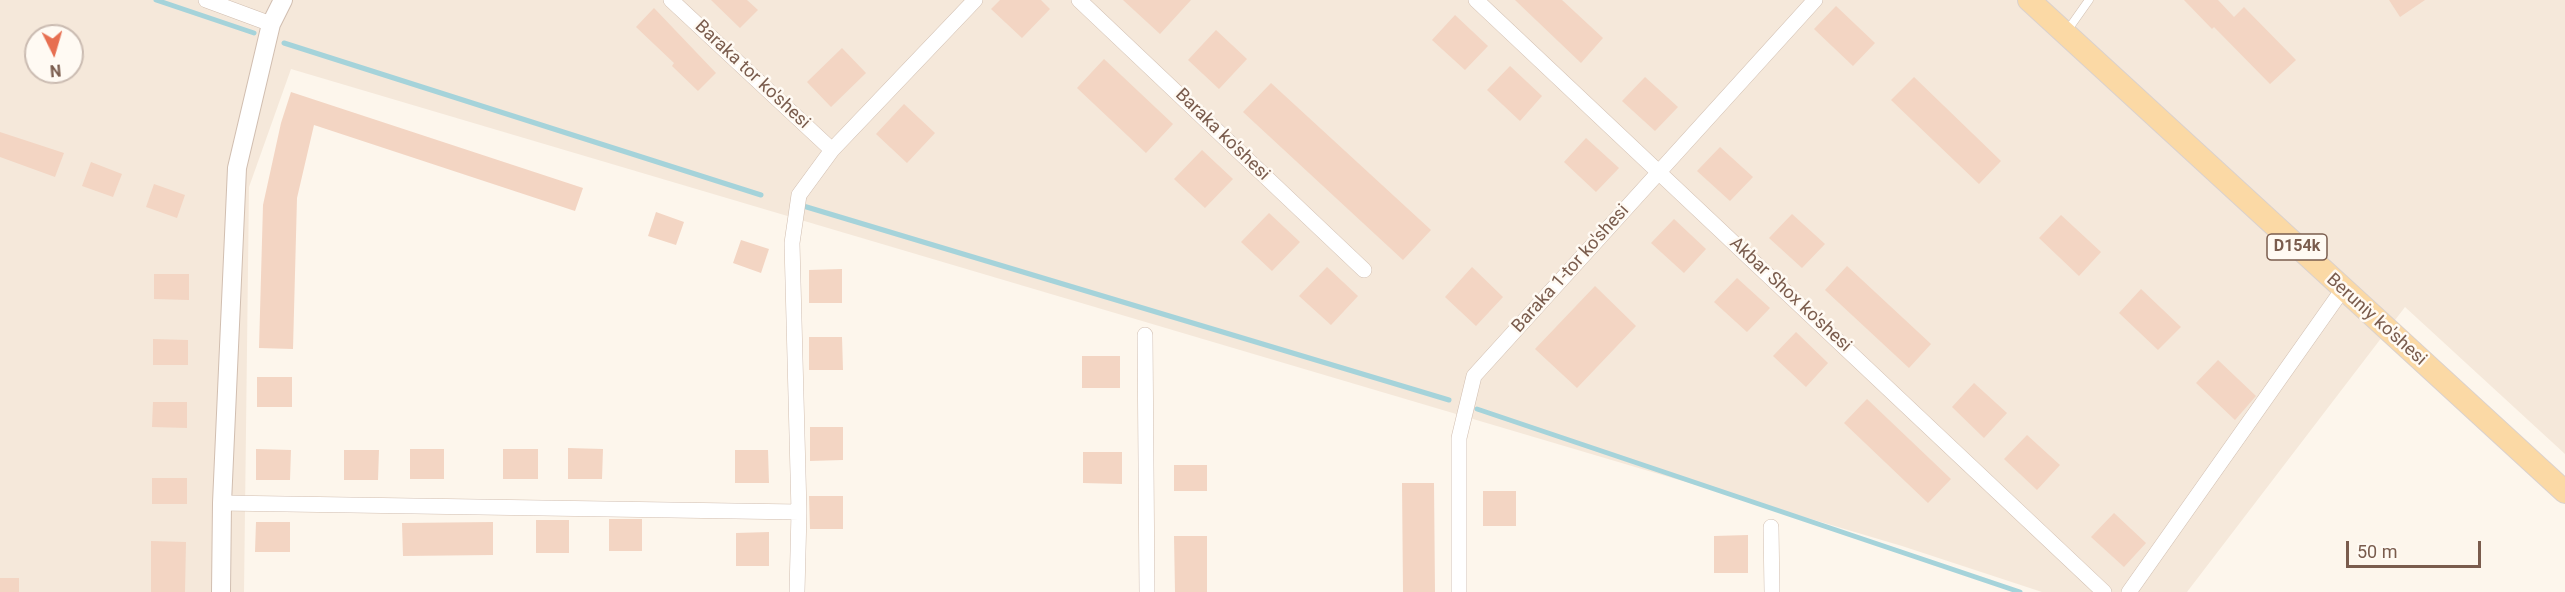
<!DOCTYPE html>
<html>
<head>
<meta charset="utf-8">
<style>
	body { margin:0 }
	#map { position:relative; width:2565px; height:592px; overflow:hidden; background:#fdf6ec; font-family:Roboto,sans-serif }
	canvas { display:block }
	.north { position:absolute; left:24px; top:24px; width:60px; height:60px; box-sizing:border-box; background:#fffaf3; border:2px solid #cabbb1; border-radius:50%; rotate:175deg; font-size:16px; font-weight:700; line-height:24px; text-align:center; color:#7a5c4d }
	.north::after { content:''; display:block; margin:auto; width:21px; height:27px; background:#e76f51; clip-path:polygon(50% 0,100% 100%,50% 72%,0 100%) }
	.scale { position:absolute; left:2346px; top:541px; width:135px; height:27px; box-sizing:border-box; border:3px solid #7a5c4d; border-top:0; padding-left:8px; font-size:18px; line-height:21px; white-space:nowrap; color:#7a5c4d; -webkit-text-stroke:4px #fffaf3; paint-order:stroke }
</style>
</head>
<body>
<div id="map">
<canvas width="2565" height="592"></canvas>
<div class="north">N</div>
<div class="scale">50 m</div>
</div>
<script>
const ctx = document.querySelector('canvas').getContext('2d');
ctx.lineJoin = 'round';
function fill(path, color) {
  ctx.fillStyle = color;
  ctx.fill(path, 'evenodd');
}
function poly(rows) {
  const path = new Path2D();
  for (const r of rows) {
    path.moveTo(r[0], r[1]);
    for (let i = 2; i < r.length; i += 2) path.lineTo(r[i], r[i + 1]);
  }
  return path;
}
function trace(path, color, width, dash) {
  ctx.strokeStyle = color;
  ctx.lineWidth = width;
  ctx.lineCap = dash ? 'butt' : 'round';
  ctx.setLineDash(dash || []);
  ctx.stroke(path);
}
function write(font, color, halo, rows, align = 'center') {
  ctx.font = font + ' Roboto,sans-serif';
  ctx.lineWidth = 5;
  ctx.setLineDash([]);
  ctx.textBaseline = 'middle';
  ctx.strokeStyle = halo;
  ctx.fillStyle = color;
  for (const [text, x, y, turn = 0] of rows) {
    ctx.save();
    ctx.translate(x, y);
    ctx.rotate((+turn || 0) * Math.PI / 180);
    ctx.textAlign = isNaN(turn) ? turn : align;
    if (halo) ctx.strokeText(text, 0, 0);
    ctx.fillText(text, 0, 0);
    ctx.restore();
  }
}
fill(poly([
	[0,0,2565,0,2565,454,2405,307,2187,592,2042,592,1902,546,291,69,249,187,244,592,0,592],
	[36,36,72,36,72,72,36,72]
]), '#f5e8da');
trace(poly([
	[156,0,254,33],
	[284,43,761,195],
	[800,205,1449,400],
	[1477,409,2020,592]
]), '#a5d3da', 5);
fill(poly([
	[711,0,747,0,758,10,740,28],
	[1000,0,1041,0,1050,9,1022,38,991,9],
	[1123,0,1191,0,1160,34],
	[1515,0,1562,0,1603,38,1581,63],
	[2184,0,2218,0,2234,17,2244,7,2296,60,2270,84,2214,27,2212,29],
	[2389,0,2425,0,2400,17],
	[1836,6,1875,43,1853,66,1814,29],
	[654,8,716,73,698,91,672,66,674,63,636,27],
	[1455,15,1488,46,1465,70,1432,40],
	[1216,30,1247,59,1219,89,1188,60],
	[842,48,866,73,831,107,807,82],
	[1104,59,1173,124,1146,153,1077,88],
	[1510,66,1542,96,1520,121,1487,90],
	[1645,77,1678,107,1655,131,1622,101],
	[1914,77,2001,161,1979,184,1891,100],
	[1271,83,1431,230,1403,260,1243,112],
	[291,92,583,188,575,211,314,125,297,198,293,349,259,348,263,205,281,123],
	[904,104,935,133,907,163,876,134],
	[0,132,64,153,55,177,0,157],
	[1586,138,1619,168,1596,192,1564,162],
	[1720,147,1753,177,1730,201,1697,171],
	[1202,150,1233,179,1205,208,1174,179],
	[91,162,122,174,113,197,82,186],
	[154,184,185,195,177,218,146,207],
	[656,212,684,222,676,245,648,236],
	[1269,213,1300,242,1272,271,1241,242],
	[1792,214,1825,244,1802,268,1769,238],
	[2061,215,2101,252,2079,276,2039,238],
	[1674,219,1706,249,1684,273,1651,243],
	[741,240,769,249,761,273,733,263],
	[1847,266,1931,344,1909,368,1825,290],
	[1327,267,1358,296,1331,325,1299,296],
	[1472,267,1503,297,1476,326,1445,297],
	[842,269,842,303,809,303,809,270],
	[154,274,189,274,189,300,154,299],
	[1737,278,1770,308,1747,332,1714,302],
	[1595,286,1636,326,1577,388,1535,349],
	[2141,289,2181,327,2158,350,2119,313],
	[1796,332,1828,363,1806,387,1773,356],
	[809,337,842,337,843,370,809,370],
	[153,339,188,340,188,365,153,365],
	[1082,356,1120,356,1120,388,1082,388],
	[2218,360,2256,396,2235,420,2196,383],
	[257,377,292,377,292,407,257,407],
	[1974,383,2007,413,1984,438,1952,407],
	[1867,399,1951,479,1928,503,1844,423],
	[153,402,187,402,187,428,152,427],
	[810,427,843,427,843,460,810,461],
	[2027,435,2060,465,2037,490,2004,459],
	[568,448,603,449,602,479,568,479],
	[256,449,291,450,290,480,256,480],
	[410,449,444,449,444,479,410,479],
	[503,449,538,449,538,479,503,479],
	[344,450,379,450,378,480,344,480],
	[735,450,768,450,769,483,735,483],
	[1083,452,1122,452,1122,484,1083,483],
	[1174,465,1207,465,1207,491,1174,491],
	[152,478,187,478,187,504,152,504],
	[1402,483,1434,483,1435,592,1403,592],
	[1483,491,1516,491,1516,526,1483,526],
	[809,496,843,496,843,529,810,529],
	[2114,513,2146,543,2124,567,2091,537],
	[609,519,642,519,642,551,609,551],
	[536,520,569,520,569,553,536,553],
	[256,522,290,522,290,552,255,552],
	[493,522,493,555,403,556,402,523],
	[769,532,769,566,736,566,736,533],
	[1748,535,1748,573,1714,573,1714,536],
	[1174,536,1207,536,1207,592,1175,592],
	[151,541,186,542,185,592,151,592],
	[0,578,19,578,19,592,0,592]
]), '#f3d5c3');
const service = poly([
	[2067,31,2089,0]
]);
const minor = poly([
	[206,0,271,24],
	[671,0,832,150],
	[1079,0,1364,270],
	[1476,0,2104,592],
	[1145,335,1147,592],
	[222,503,799,512],
	[1771,527,1772,592],
	[797,592,799,512,792,243,799,195,832,150,975,0],
	[1459,592,1459,438,1474,376,1815,0],
	[2129,592,2343,289]
]);
const tertiary = poly([
	[221,592,222,503,237,168,271,24,283,0]
]);
const primary = poly([
	[2029,0,2565,492]
]);
trace(service, '#d1beb0', 9);
trace(minor, '#d1beb0', 16);
trace(tertiary, '#d1beb0', 20);
trace(primary, '#dad1cd', 24);
trace(service, '#fff', 8);
trace(minor, '#fff', 15);
trace(tertiary, '#fff', 18);
trace(primary, '#fbd9a5', 22);
for (const [x, y, w] of [
	[2297,247,60]
]) {
  const box = new Path2D();
  box.roundRect(x - w / 2, y - 13, w, 26, 4.5);
  ctx.fillStyle = '#fffaf3';
  ctx.fill(box);
  trace(box, '#7a5c4d', 1.5);
}
write('bold 16px', '#7a5c4d', null, [
	["D154k",2297,247]
]);
write('18px', '#7a5c4d', '#fffaf3', [
	["Baraka tor ko'shesi",752,75,43],
	["Baraka ko'shesi",1222,135,44],
	["Baraka 1-tor ko'shesi",1571,269,-48],
	["Akbar Shox ko'shesi",1790,295,43],
	["Beruniy ko'shesi",2376,320,42]
]);
</script>
</body>
</html>
